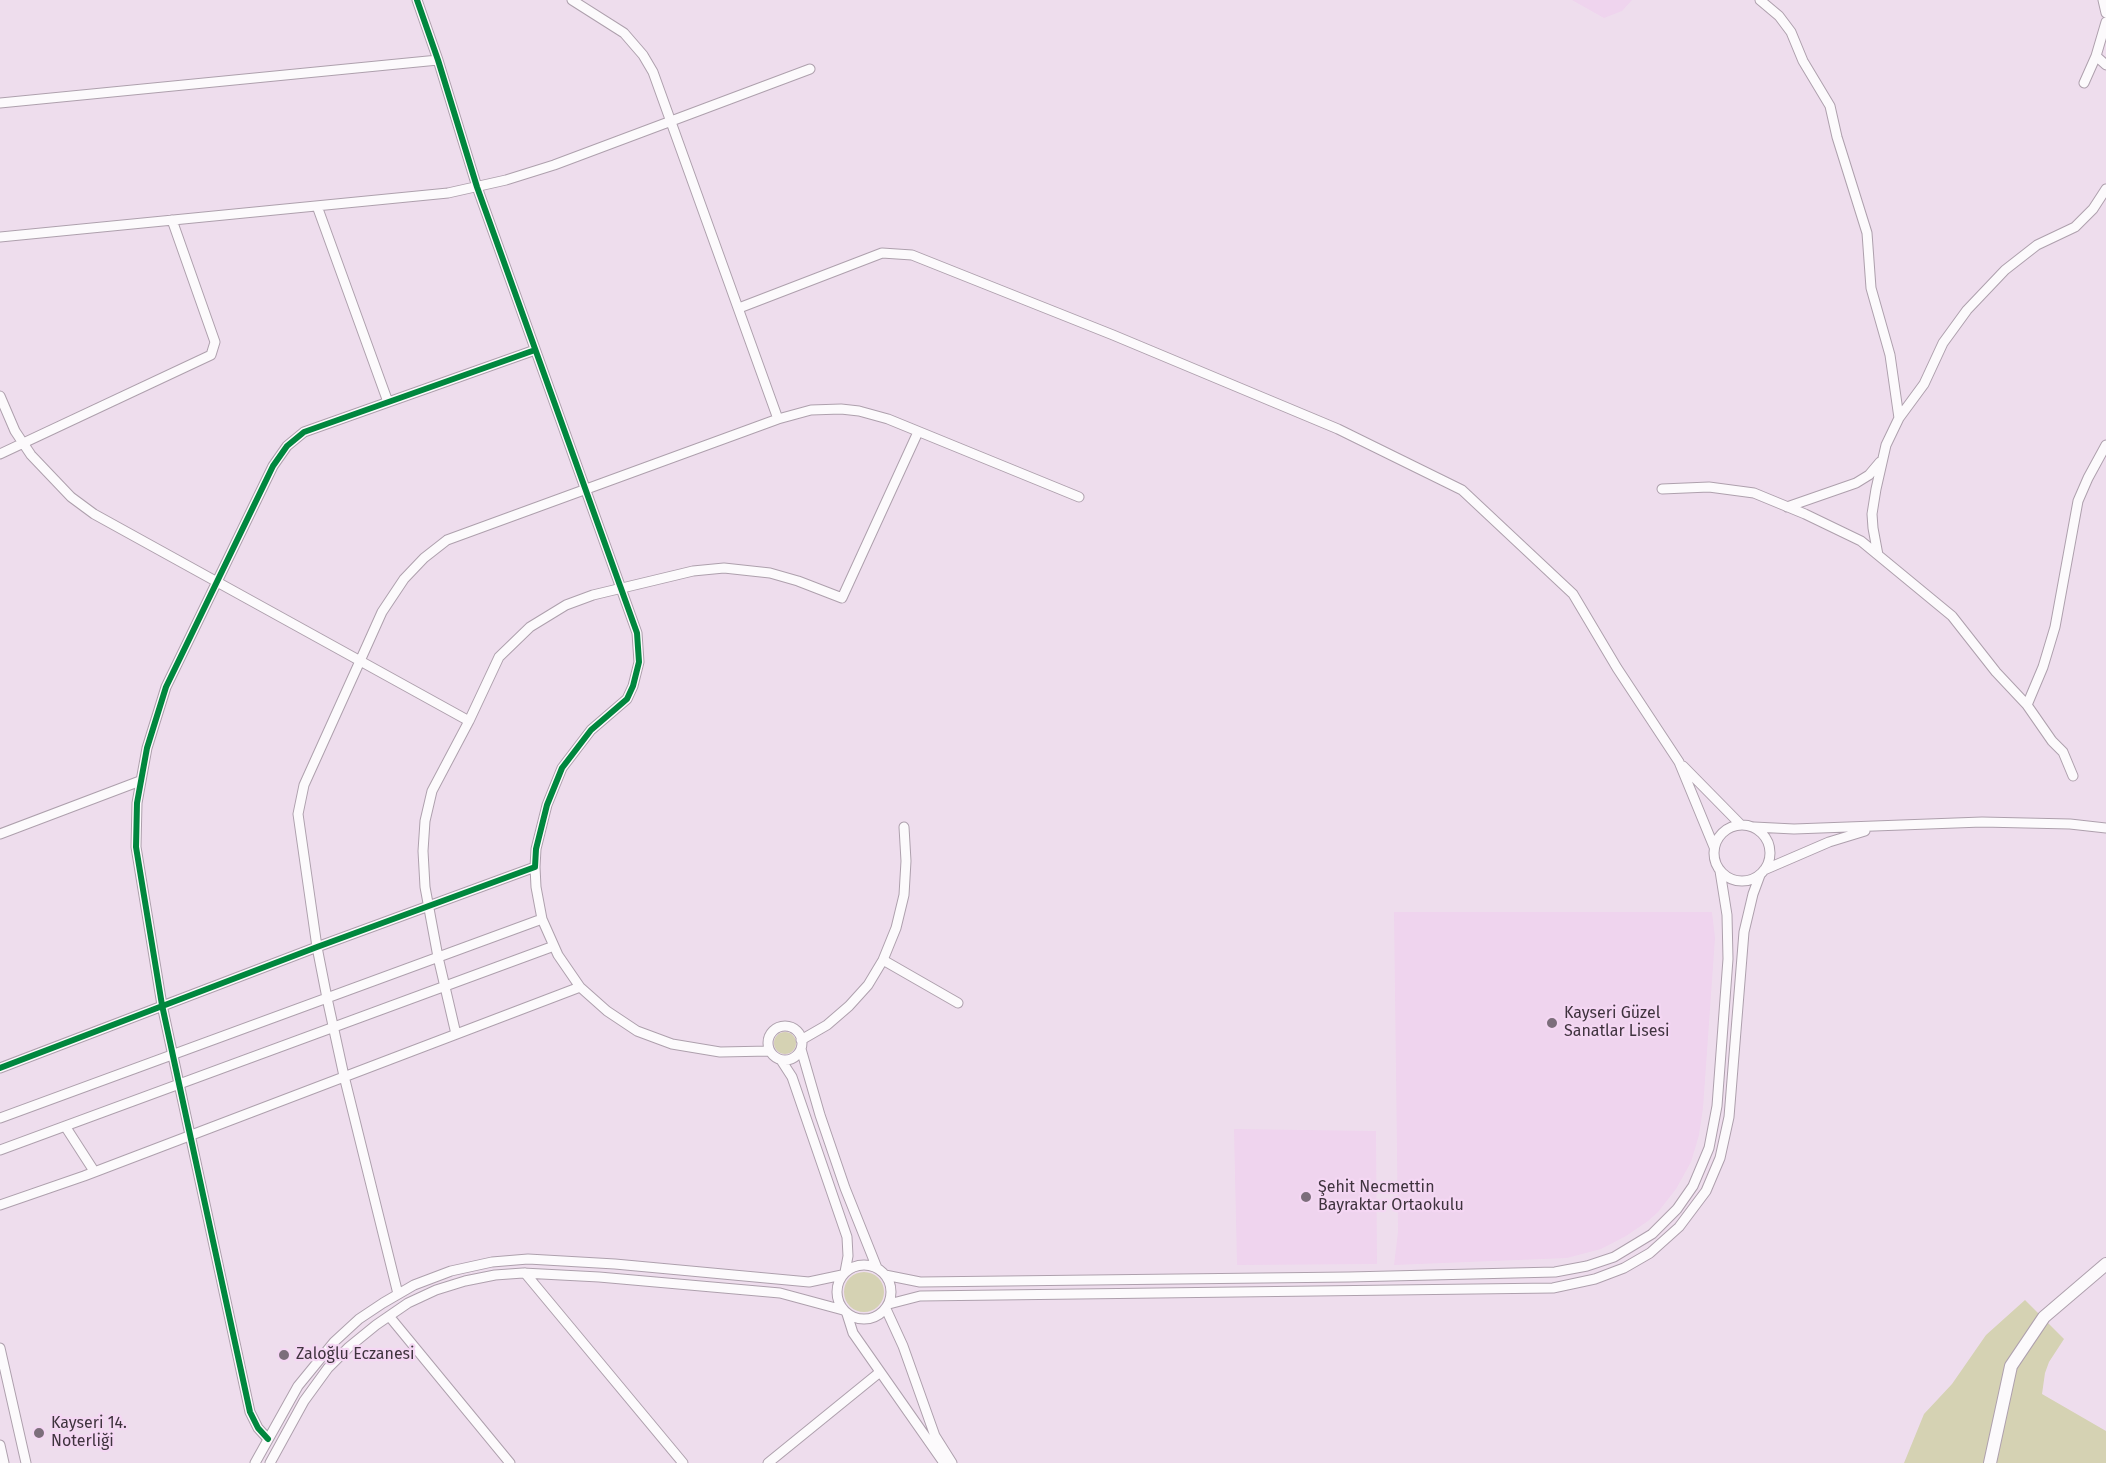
<!DOCTYPE html>
<html>
<head>
<meta charset="utf-8">
<style>
	body { margin:0 }
	canvas { display:block; background:#eedded }
</style>
</head>
<body>
<canvas width="2106" height="1463"></canvas>
<script>
const ctx = document.querySelector('canvas').getContext('2d');
ctx.lineJoin = 'round';
function fill(path, color) {
  ctx.fillStyle = color;
  ctx.fill(path, 'evenodd');
}
function poly(rows) {
  const path = new Path2D();
  for (const r of rows) {
    if (r.length === 3) {
      path.moveTo(r[0] + r[2], r[1]);
      path.arc(r[0], r[1], r[2], 0, 2 * Math.PI);
      continue;
    }
    path.moveTo(r[0], r[1]);
    for (let i = 2; i < r.length; i += 2) path.lineTo(r[i], r[i + 1]);
  }
  return path;
}
function trace(path, color, width, dash) {
  ctx.strokeStyle = color;
  ctx.lineWidth = width;
  ctx.lineCap = dash ? 'butt' : 'round';
  ctx.setLineDash(dash || []);
  ctx.stroke(path);
}
function write(font, color, halo, rows, align = 'center') {
  ctx.font = font + ' "Fira Sans",sans-serif';
  ctx.lineWidth = 4.5;
  ctx.setLineDash([]);
  ctx.textBaseline = 'middle';
  ctx.strokeStyle = halo;
  ctx.fillStyle = color;
  for (const [text, x, y, turn = 0] of rows) {
    ctx.save();
    ctx.translate(x, y);
    ctx.rotate((+turn || 0) * Math.PI / 180);
    ctx.textAlign = isNaN(turn) ? turn : align;
    if (halo) ctx.strokeText(text, 0, 0);
    ctx.fillText(text, 0, 0);
    ctx.restore();
  }
}
fill(poly([
	[1572,0,1632,0,1622,11,1604,18],
	[1394,912,1712,912,1715,938,1703,1108,1699,1135,1691,1162,1676,1189,1658,1212,1648,1221,1626,1236,1601,1249,1567,1258,1394,1265,1398,1232],
	[1234,1129,1376,1131,1377,1264,1237,1265]
]), '#efd4ee');
fill(poly([
	[785,1043,11],
	[864,1292,20],
	[2025,1300,2064,1339,2049,1362,2045,1373,2042,1394,2106,1431,2106,1463,1904,1463,1924,1414,1952,1384,1986,1335]
]), '#d5d2b3');
const minor = poly([
	[572,0,624,33,643,55,653,72,778,419],
	[1760,0,1779,16,1791,32,1803,61,1830,106,1837,137,1867,233,1871,288,1890,355,1899,418],
	[2103,0,2106,13],
	[2096,56,2106,65],
	[2084,83,2096,56,2106,22],
	[0,103,438,60],
	[317,206,388,402],
	[0,237,448,193,506,180,554,165,810,69],
	[739,308,882,253,912,255,1113,335,1338,429,1462,490,1573,594,1617,668,1679,762,1714,847],
	[0,396,15,431,31,455,71,497,94,514,469,721],
	[0,454,211,355,215,342,172,220],
	[1662,489,1709,487,1754,493,1805,514,1861,541,1952,616,1996,672,2027,705,2052,741,2063,752,2073,776],
	[1787,507,1856,483,1869,475,1880,462],
	[1878,555,1873,528,1872,514,1876,489,1886,445,1899,418,1924,384,1943,343,1967,310,2005,270,2037,245,2075,227,2093,209,2106,189],
	[2027,705,2043,667,2055,627,2078,501,2088,478,2106,445],
	[1683,766,1741,825],
	[1742,853,28],
	[1754,827,1794,829,1982,822,2070,824,2106,828],
	[0,834,140,781],
	[535,867,536,887,542,919,558,955,580,987,607,1011,637,1031,672,1044,720,1052,770,1051],
	[1764,870,1829,842,1865,831],
	[883,960,958,1003],
	[785,1043,17],
	[456,1034,438,957,425,887,423,851,425,821,432,791,469,721,499,657,530,627,566,605,593,595,693,571,724,568,770,573,798,581,842,598,918,432],
	[801,1040,827,1025,849,1006,868,985,883,960,896,928,904,895,906,861,904,827],
	[801,1049,820,1115,845,1188,877,1268],
	[781,1060,792,1077,847,1237,848,1256,845,1272],
	[0,1068,317,947,535,867,536,849,547,805,562,768,591,730,627,699,633,686,639,662,637,633,477,187,438,60,417,0],
	[0,1118,542,919],
	[65,1126,94,1171],
	[0,1150,554,946],
	[0,1205,84,1176,580,987],
	[864,1292,27],
	[525,1273,683,1463],
	[885,1275,920,1282,1349,1277,1555,1272,1587,1266,1614,1257,1652,1234,1677,1209,1693,1186,1709,1148,1717,1106,1728,959,1727,915,1720,871],
	[398,1294,344,1076,327,998,317,947,298,814,304,785,360,661,382,612,404,579,424,558,447,540,778,419,811,410,841,409,859,411,888,419,1079,497],
	[889,1304,920,1296,1553,1288,1595,1279,1624,1268,1650,1253,1679,1227,1706,1191,1720,1158,1729,1117,1744,932,1753,894,1760,875],
	[886,1309,903,1346,935,1436,952,1463],
	[847,1314,853,1333,944,1463],
	[389,1316,510,1463],
	[0,1348,26,1463],
	[268,1439,258,1428,250,1412,162,1005,136,847,137,803,147,748,166,687,273,466,287,446,304,432,535,350],
	[0,1445,4,1463],
	[255,1463,298,1386,334,1342,359,1319,383,1303,414,1285,451,1271,492,1262,528,1259,615,1264,809,1282,842,1275],
	[270,1463,304,1401,328,1368,349,1347,376,1325,408,1303,436,1290,465,1281,495,1275,523,1273,599,1277,780,1293,843,1310],
	[768,1463,880,1372]
]);
const tertiary = poly([
	[1990,1463,2011,1366,2044,1317,2106,1264]
]);
trace(minor, '#aea0ad', 11);
trace(tertiary, '#aea0ad', 14);
trace(minor, '#fcfafc', 9);
trace(tertiary, '#fcfafc', 12);
trace(poly([
	[0,1068,317,947,535,867,536,849,547,805,562,768,591,730,627,699,633,686,639,662,637,633,477,187,438,60,417,0],
	[268,1439,258,1428,250,1412,162,1005,136,847,137,803,147,748,166,687,273,466,287,446,304,432,535,350]
]), '#00873e', 6);
for (const [x, y, r, color] of [
	[1552,1023,6,"#7c6e7b"],
	[1306,1197,6,"#7c6e7b"],
	[284,1355,6,"#7c6e7b"],
	[39,1433,6,"#7c6e7b"]
]) {
  const dot = new Path2D();
  dot.arc(x, y, r, 0, 2 * Math.PI);
  ctx.fillStyle = color;
  ctx.fill(dot);
  trace(dot, '#f4d7f3', 2);
}
write('16px', '#3f333e', '#f4d7f3', [
	["Kayseri Güzel",1564,1014],
	["Sanatlar Lisesi",1564,1032],
	["Şehit Necmettin",1318,1188],
	["Bayraktar Ortaokulu",1318,1206],
	["Zaloğlu Eczanesi",296,1355],
	["Kayseri 14.",51,1424],
	["Noterliği",51,1442]
], 'left');
</script>
</body>
</html>
